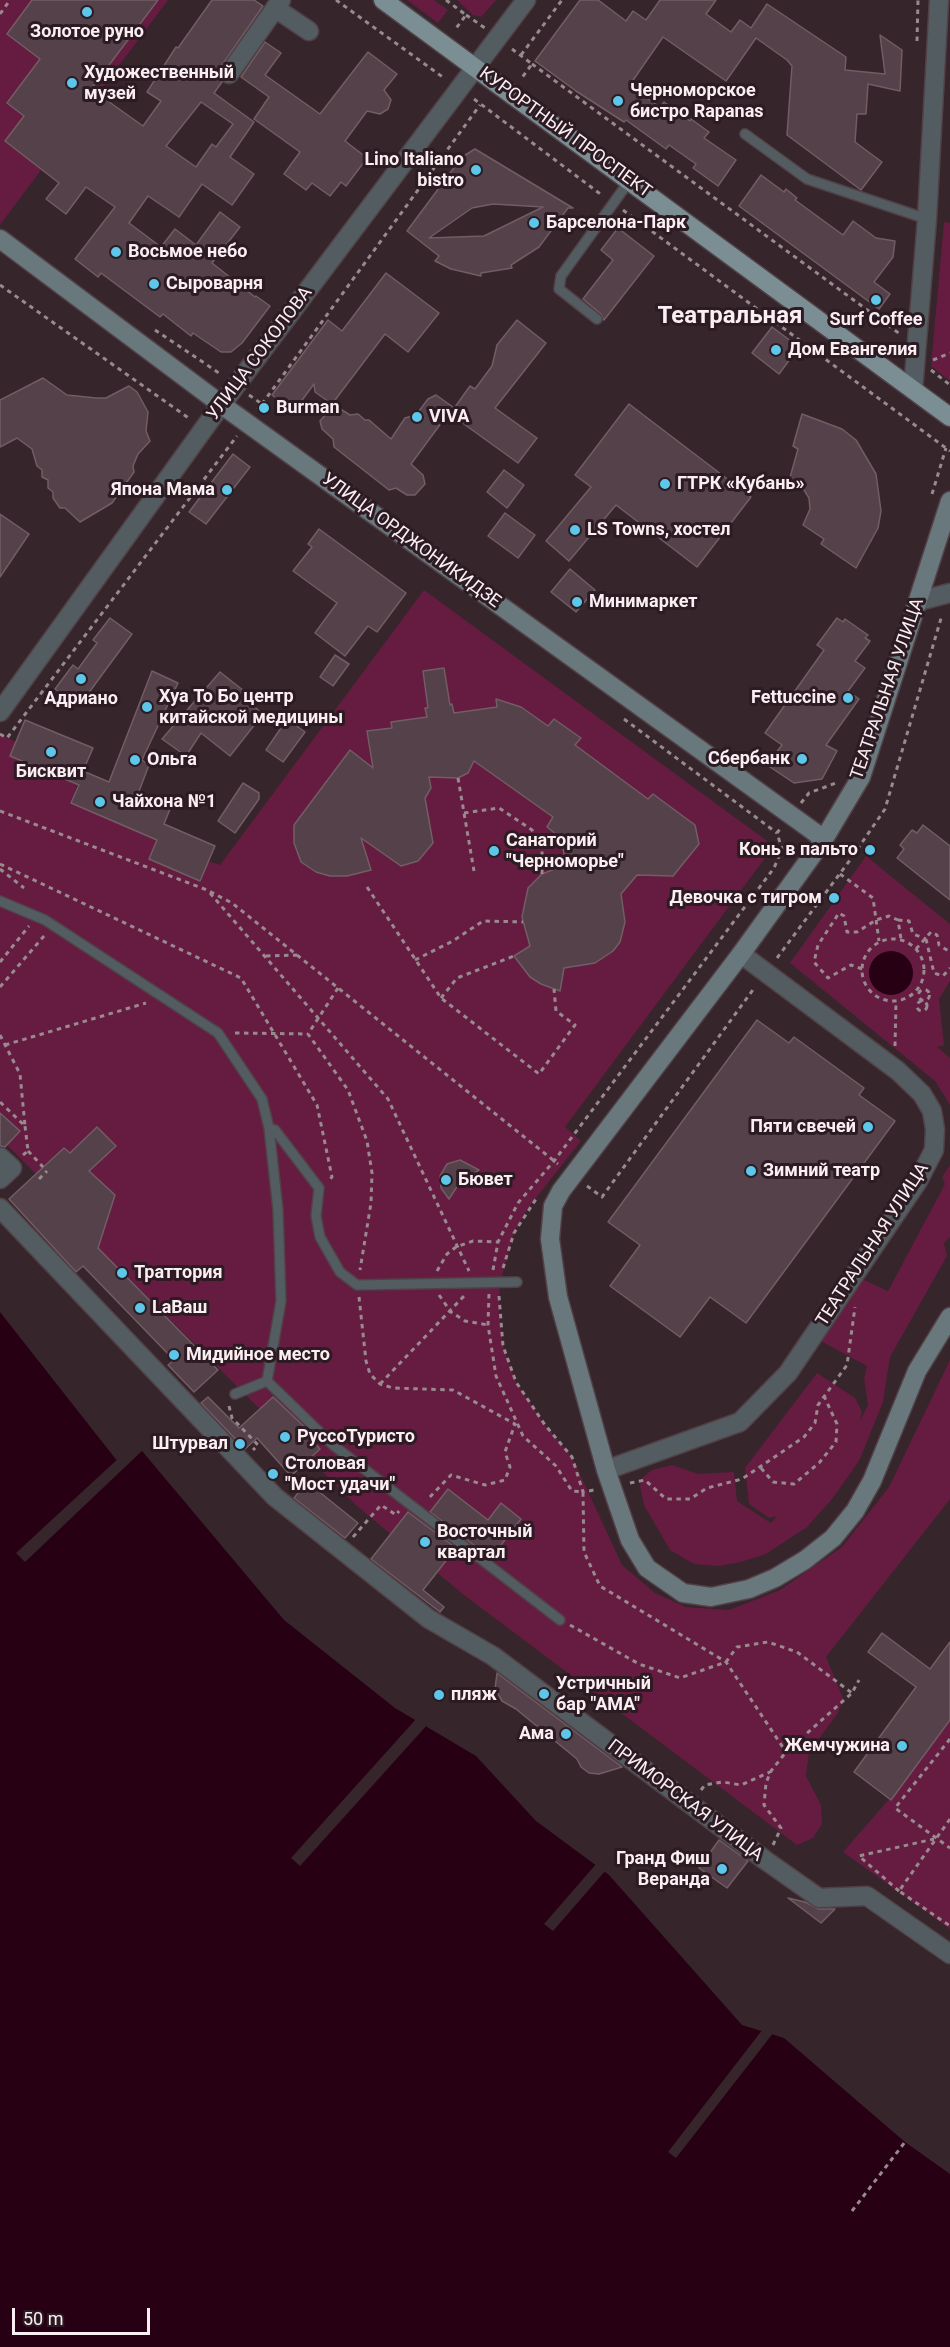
<!DOCTYPE html>
<html>
<head>
<meta charset="utf-8">
<style>
	body { margin:0 }
	#map { position:relative; width:950px; height:2347px; overflow:hidden; background:#36252b; font-family:Roboto,sans-serif }
	canvas { display:block }
	.scale { position:absolute; left:12px; top:2308px; width:138px; height:27px; box-sizing:border-box; border:3px solid #faeef2; border-top:0; padding-left:8px; font-size:18px; line-height:21px; white-space:nowrap; color:#faeef2; -webkit-text-stroke:4px #2c1b22; paint-order:stroke }
</style>
</head>
<body>
<div id="map">
<canvas width="950" height="2347"></canvas>
<div class="scale">50 m</div>
</div>
<script>
const ctx = document.querySelector('canvas').getContext('2d');
ctx.lineJoin = 'round';
function fill(path, color) {
  ctx.fillStyle = color;
  ctx.fill(path, 'evenodd');
}
function poly(rows) {
  const path = new Path2D();
  for (const r of rows) {
    if (r.length === 3) {
      path.moveTo(r[0] + r[2], r[1]);
      path.arc(r[0], r[1], r[2], 0, 2 * Math.PI);
      continue;
    }
    path.moveTo(r[0], r[1]);
    for (let i = 2; i < r.length; i += 2) path.lineTo(r[i], r[i + 1]);
  }
  return path;
}
function trace(path, color, width, dash) {
  ctx.strokeStyle = color;
  ctx.lineWidth = width;
  ctx.lineCap = dash ? 'butt' : 'round';
  ctx.setLineDash(dash || []);
  ctx.stroke(path);
}
function write(font, color, halo, rows, align = 'center') {
  ctx.font = font + ' Roboto,sans-serif';
  ctx.lineWidth = 6;
  ctx.setLineDash([]);
  ctx.textBaseline = 'middle';
  ctx.strokeStyle = halo;
  ctx.fillStyle = color;
  for (const [text, x, y, turn = 0] of rows) {
    ctx.save();
    ctx.translate(x, y);
    ctx.rotate((+turn || 0) * Math.PI / 180);
    ctx.textAlign = isNaN(turn) ? turn : align;
    if (halo) ctx.strokeText(text, 0, 0);
    ctx.fillText(text, 0, 0);
    ctx.restore();
  }
}
fill(poly([
	[0,0,168,0,0,225],
	[407,0,434,0,448,10,438,23],
	[457,0,496,0,481,17,473,15],
	[944,222,950,223,950,381,931,366],
	[424,590,774,846,565,1127,581,1141,528,1208,514,1233,500,1282,499,1310,503,1346,516,1382,545,1425,572,1457,622,1565,655,1593,686,1607,729,1610,780,1590,842,1547,889,1487,950,1360,950,1499,826,1657,843,1698,838,1713,809,1752,806,1776,821,1805,822,1824,813,1838,797,1845,464,1595,357,1506,90,1240,114,1195,64,1148,36,1174,7,1145,20,1131,0,1113,0,734,16,742,10,756,77,785,72,803,157,840,149,859,200,880,208,861,220,865],
	[866,856,950,924,950,981,939,999,944,1045,937,1047,950,1058,950,1105,935,1081,790,963],
	[950,1165,950,1237,944,1243,947,1256,890,1357,883,1402,859,1461,832,1499,807,1527,766,1554,741,1562,719,1566,694,1564,670,1550,644,1505,640,1486,642,1478,652,1470,672,1465,698,1474,734,1472,737,1501,771,1523,777,1516,769,1518,749,1504,745,1468,817,1373,855,1398,862,1412,860,1421,868,1405,864,1378,867,1366,819,1340,860,1278,888,1291,945,1184,942,1177],
	[950,1721,950,1929,843,1852,897,1790]
]), '#651c40');
fill(poly([
	[891,973,22],
	[0,1312,118,1462,137,1445,284,1620,395,1708,476,1756,536,1821,609,1875,742,2025,784,2038,905,2142,950,2174,950,2347,0,2347]
]), '#270013');
fill(poly([
	[135,1443,144,1449,25,1562,16,1553],
	[417,1718,428,1724,300,1866,291,1858],
	[597,1863,606,1870,553,1931,544,1924],
	[763,2029,774,2032,676,2158,668,2152]
]), '#36252b');
const building = poly([
	[32,0,158,0,91,89,143,126,161,101,147,92,176,47,178,48,212,0,254,0,263,6,220,68,218,74,222,82,214,93,254,122,230,157,254,174,232,205,202,184,179,217,148,196,129,223,161,247,175,229,196,245,220,212,240,227,212,263,255,297,256,296,270,306,242,343,231,352,221,352,193,333,191,336,163,314,160,317,101,273,98,277,75,259,115,207,86,187,66,214,46,199,59,183,5,141,24,116,7,103,40,59,7,34,32,0],
	[201,102,233,124,216,147,212,144,196,167,166,146,201,102],
	[580,0,598,0,626,21,633,11,646,20,660,0,716,0,706,14,731,32,740,20,751,28,767,4,846,57,845,70,885,74,880,35,902,50,900,91,868,84,866,114,857,114,855,142,882,162,861,190,787,135,792,66,787,60,756,38,726,81,663,37,629,86,660,107,664,102,690,121,691,119,709,132,704,138,736,160,718,186,693,168,696,164,669,145,666,149,626,120,624,122,576,91,535,61,580,0],
	[265,42,281,53,265,75,320,114,368,52,397,74,384,90,391,100,388,109,380,114,367,111,345,141,367,158,346,186,341,182,330,196,312,183,306,190,284,174,300,152,254,119,269,97,241,77,265,42],
	[475,149,573,208,568,208,539,247,511,265,512,268,481,273,481,276,451,269,435,261,439,256,407,231,462,157,475,149],
	[493,204,543,207,484,236,429,238,472,208,493,204],
	[761,175,784,192,786,189,797,198,795,200,843,235,853,221,876,238,895,241,893,257,874,282,890,294,879,309,739,206,761,175],
	[618,228,654,256,604,320,601,314,583,299,613,260,601,250,618,228],
	[386,273,439,313,408,352,385,334,332,404,315,392,314,384,294,411,272,395,328,320,342,331,386,273],
	[517,320,546,343,495,408,537,438,518,463,450,414,470,386,475,389,492,366,497,345,517,320],
	[772,327,799,347,779,374,752,353,772,327],
	[43,378,67,395,96,398,106,398,129,386,137,392,148,412,146,431,150,441,138,454,133,466,134,472,112,503,80,522,65,508,60,508,53,498,53,492,48,488,48,480,42,477,42,470,37,466,32,449,17,438,0,447,0,400,43,378],
	[436,395,453,407,411,464,423,475,425,484,415,495,407,495,396,488,389,490,334,447,333,439,322,429,320,421,334,405,350,415,358,414,365,420,369,420,391,439,405,418,416,415,428,399,436,395],
	[629,404,751,497,697,567,616,505,569,561,546,541,591,487,575,475,629,404],
	[802,414,842,429,856,440,876,474,881,511,878,528,856,568,821,544,824,539,803,525,810,509,809,498,804,490,789,481,798,449,793,446,802,414],
	[233,454,250,467,206,524,189,512,233,454],
	[504,470,524,485,507,508,487,492,504,470],
	[505,513,535,535,518,558,488,536,505,513],
	[0,514,29,534,0,577,0,514],
	[319,529,406,593,377,632,368,626,345,656,315,633,337,603,293,571,312,547,308,544,319,529],
	[570,569,595,590,576,612,551,592,570,569],
	[110,618,132,634,79,706,55,689,73,665,78,669,97,643,93,640,110,618],
	[837,618,843,622,845,619,868,635,865,638,870,641,855,661,865,668,848,691,859,699,826,745,837,751,822,779,794,783,767,765,782,745,765,733,824,650,817,645,837,618],
	[335,655,349,664,333,686,320,677,335,655],
	[444,668,450,705,452,704,454,713,497,707,496,699,521,707,548,726,554,719,581,738,575,745,648,799,653,794,695,825,699,844,673,876,637,875,621,894,625,922,620,942,613,951,595,963,564,968,560,991,541,984,530,977,514,956,530,946,522,917,528,888,542,874,565,865,562,839,547,827,553,817,474,761,468,773,458,778,429,777,431,788,425,798,433,843,418,861,401,866,361,838,371,870,347,876,330,876,316,872,301,862,294,843,294,825,350,750,373,768,367,731,392,728,391,722,427,717,425,708,428,708,423,671,444,668],
	[152,671,178,683,142,760,149,765,138,794,170,809,164,824,215,846,200,881,149,859,157,840,71,803,79,785,10,756,25,720,93,748,83,771,109,782,152,671],
	[220,672,244,691,240,695,263,714,230,756,201,733,186,756,162,739,220,672],
	[287,719,305,732,283,762,266,750,287,719],
	[243,783,259,793,259,799,235,833,218,821,243,783],
	[923,825,950,846,950,900,897,858,904,849,900,845,912,830,917,833,923,825],
	[757,1020,789,1043,794,1037,864,1088,859,1095,895,1121,746,1323,710,1297,680,1337,610,1286,640,1245,608,1222,757,1020],
	[0,1113,20,1131,5,1147,0,1146,0,1113],
	[97,1127,116,1146,89,1171,115,1195,98,1248,218,1370,194,1392,168,1365,174,1360,83,1266,76,1272,9,1199,64,1148,70,1153,97,1127],
	[460,1160,479,1170,460,1182,449,1199,441,1188,440,1176,447,1164,460,1160],
	[208,1397,239,1428,273,1397,314,1436,311,1439,320,1449,291,1476,257,1438,245,1449,201,1403,208,1397],
	[307,1482,358,1523,345,1538,294,1498,307,1482],
	[448,1489,488,1520,501,1503,521,1519,491,1558,430,1512,448,1489],
	[408,1512,456,1548,423,1590,444,1607,440,1612,371,1559,408,1512],
	[882,1633,930,1669,950,1642,950,1720,891,1800,854,1772,916,1687,868,1652,882,1633],
	[497,1673,622,1767,599,1774,589,1773,581,1767,577,1759,516,1709,502,1701,495,1689,497,1673],
	[719,1840,748,1861,727,1888,699,1868,719,1840],
	[788,1898,805,1902,819,1909,835,1909,821,1923,788,1898]
]);
fill(building, '#554149');
trace(building, '#725d65', 1.5);
const lane = poly([
	[745,134,807,179,927,219],
	[597,319,559,289,561,276,630,180],
	[0,901,45,920,218,1033,262,1099,269,1128,275,1130,319,1188,316,1216,320,1237,340,1272,357,1285,517,1282],
	[269,1128,278,1210,281,1301,267,1381,333,1445,560,1620],
	[235,1394,267,1381]
]);
const street = poly([
	[275,8,309,31,302,26],
	[229,74,281,0],
	[913,390,927,219,939,0],
	[919,601,950,593],
	[0,712,213,416,526,0],
	[0,1157,12,1168,0,1179],
	[0,1208,275,1497,429,1619,493,1656,765,1860,819,1898,867,1896,950,1954],
	[606,1470,740,1422,788,1373,918,1181,934,1150,935,1129,932,1111,922,1094,898,1071,741,954]
]);
const secondary = poly([
	[0,239,222,405,824,839],
	[950,501,861,777,824,839,741,954,561,1191,553,1206,550,1239,558,1297,606,1470,630,1540,647,1568,683,1593,711,1597,749,1589,775,1578,805,1560,833,1538,855,1511,872,1481,917,1371,950,1317]
]);
const primary = poly([
	[383,0,950,417]
]);
trace(lane, '#514147', 12);
trace(street, '#514147', 21);
trace(secondary, '#514147', 21);
trace(primary, '#514147', 21);
trace(poly([
	[336,0,444,78],
	[446,0,466,15,454,31],
	[0,14,10,0],
	[466,15,485,28],
	[917,41,918,0],
	[512,49,532,64,521,79],
	[521,55,562,0],
	[532,64,900,334],
	[474,99,603,196],
	[623,210,950,451],
	[0,285,190,419],
	[155,330,222,375],
	[933,360,950,353],
	[931,370,950,385],
	[249,395,262,404,257,410],
	[262,404,480,105],
	[932,494,946,448],
	[624,719,777,833],
	[0,734,7,738,237,436],
	[458,778,474,871],
	[801,803,809,793,836,783],
	[0,811,207,890,232,903,558,1164],
	[464,813,499,808,532,830,542,850,542,874],
	[0,864,241,978,317,1105,332,1177,329,1180],
	[0,869,24,888],
	[840,874,873,898,879,941],
	[367,887,441,998,539,1074,575,1025,556,1011,554,989],
	[210,893,388,1099,469,1271],
	[898,920,909,921,913,934,926,939],
	[893,970,31],
	[926,939,934,973,943,976,950,968],
	[916,949,931,932,937,935,939,945,950,952],
	[266,956,297,955],
	[777,958,850,860,885,809,942,615],
	[415,960,453,941,483,921,523,922],
	[0,962,29,926],
	[862,969,851,965,828,978,814,962,818,945,839,913,844,916,847,932,857,932,876,920,889,916,898,920,901,939],
	[0,987,44,936],
	[338,988,308,1034,348,1090,367,1141,372,1173,371,1203,360,1270],
	[924,995,5.5],
	[441,998,457,978,514,956],
	[922,1006,5],
	[235,1033,308,1034],
	[0,1035,20,1074,25,1126,0,1102],
	[5,1045,146,1003],
	[895,1046,896,1002],
	[28,1151,43,1167],
	[23,1155,28,1151,25,1126],
	[39,1179,47,1171],
	[587,1186,602,1197,755,987],
	[503,1268,514,1233,536,1199],
	[493,1270,498,1242,518,1203,554,1161,774,868,782,849,777,833,780,829],
	[437,1271,447,1254,456,1247,473,1241,498,1242],
	[489,1294,488,1325,496,1376,523,1436,556,1466,572,1491,583,1492,584,1552,600,1586,726,1662,786,1752],
	[439,1295,451,1312,465,1321,488,1325],
	[499,1296,503,1346,516,1382,545,1425,572,1457,583,1492,594,1490],
	[359,1297,366,1361,370,1374,380,1384,393,1388,453,1390,515,1424,505,1452,510,1467,505,1480,485,1485,451,1475,427,1500],
	[380,1384,464,1296],
	[229,1406,232,1418,258,1445,253,1450],
	[761,1468,773,1482,794,1484,819,1463,836,1442,837,1424,824,1396],
	[630,1483,645,1480,666,1499,690,1499,707,1488,742,1479,804,1437,815,1423,818,1405,847,1365,855,1307],
	[353,1537,381,1505,396,1515,399,1511],
	[570,1625,639,1664,680,1678,726,1662,737,1647,768,1642,797,1652,852,1693],
	[950,1739,895,1808,950,1848],
	[701,1790,705,1785,723,1782,741,1785,770,1772],
	[950,1819,899,1891,950,1926],
	[773,1845,781,1828,764,1805,766,1783,771,1771,786,1752,852,1693,859,1680],
	[899,1891,859,1856,934,1839],
	[852,2211,905,2142]
]), '#988a8f', 3, [4.5, 4.5]);
trace(lane, '#535c60', 9);
trace(street, '#535c60', 18);
trace(secondary, '#69787d', 18);
trace(primary, '#7a8e94', 18);
for (const [x, y, r, color] of [
	[87,12,6,"#5cc7e8"],
	[72,83,6,"#5cc7e8"],
	[618,101,6,"#5cc7e8"],
	[476,170,6,"#5cc7e8"],
	[534,223,6,"#5cc7e8"],
	[116,252,6,"#5cc7e8"],
	[154,284,6,"#5cc7e8"],
	[876,300,6,"#5cc7e8"],
	[776,350,6,"#5cc7e8"],
	[264,408,6,"#5cc7e8"],
	[417,417,6,"#5cc7e8"],
	[665,484,6,"#5cc7e8"],
	[227,490,6,"#5cc7e8"],
	[575,530,6,"#5cc7e8"],
	[577,602,6,"#5cc7e8"],
	[81,679,6,"#5cc7e8"],
	[848,698,6,"#5cc7e8"],
	[147,707,6,"#5cc7e8"],
	[51,752,6,"#5cc7e8"],
	[802,759,6,"#5cc7e8"],
	[135,760,6,"#5cc7e8"],
	[100,802,6,"#5cc7e8"],
	[870,850,6,"#5cc7e8"],
	[494,851,6,"#5cc7e8"],
	[834,898,6,"#5cc7e8"],
	[868,1127,6,"#5cc7e8"],
	[751,1171,6,"#5cc7e8"],
	[446,1180,6,"#5cc7e8"],
	[122,1273,6,"#5cc7e8"],
	[140,1308,6,"#5cc7e8"],
	[174,1355,6,"#5cc7e8"],
	[285,1437,6,"#5cc7e8"],
	[240,1444,6,"#5cc7e8"],
	[273,1474,6,"#5cc7e8"],
	[425,1542,6,"#5cc7e8"],
	[544,1694,6,"#5cc7e8"],
	[439,1695,6,"#5cc7e8"],
	[566,1734,6,"#5cc7e8"],
	[902,1746,6,"#5cc7e8"],
	[722,1869,6,"#5cc7e8"]
]) {
  const dot = new Path2D();
  dot.arc(x, y, r, 0, 2 * Math.PI);
  ctx.fillStyle = color;
  ctx.fill(dot);
  trace(dot, '#2c1b22', 2);
}
write('bold 18px', '#faeef2', '#2c1b22', [
	["Золотое руно",87,32,"center"],
	["Художественный",84,73],
	["музей",84,94],
	["Черноморское",630,91],
	["бистро Rapanas",630,112],
	["Lino Italiano",464,160,"right"],
	["bistro",464,181,"right"],
	["Барселона-Парк",546,223],
	["Восьмое небо",128,252],
	["Сыроварня",166,284],
	["Surf Coffee",876,320,"center"],
	["Дом Евангелия",788,350],
	["Burman",276,408],
	["VIVA",429,417],
	["ГТРК «Кубань»",677,484],
	["Япона Мама",215,490,"right"],
	["LS Towns, хостел",587,530],
	["Минимаркет",589,602],
	["Хуа То Бо центр",159,697],
	["китайской медицины",159,718],
	["Fettuccine",836,698,"right"],
	["Адриано",81,699,"center"],
	["Сбербанк",790,759,"right"],
	["Ольга",147,760],
	["Бисквит",51,772,"center"],
	["Чайхона №1",112,802],
	["Санаторий",506,841],
	["\"Черноморье\"",506,862],
	["Конь в пальто",858,850,"right"],
	["Девочка с тигром",822,898,"right"],
	["Пяти свечей",856,1127,"right"],
	["Зимний театр",763,1171],
	["Бювет",458,1180],
	["Траттория",134,1273],
	["LaВаш",152,1308],
	["Мидийное место",186,1355],
	["РуссоТуристо",297,1437],
	["Штурвал",228,1444,"right"],
	["Столовая",285,1464],
	["\"Мост удачи\"",285,1485],
	["Восточный",437,1532],
	["квартал",437,1553],
	["Устричный",556,1684],
	["бар \"АМА\"",556,1705],
	["пляж",451,1695],
	["Ама",554,1734,"right"],
	["Жемчужина",890,1746,"right"],
	["Гранд Фиш",710,1859,"right"],
	["Веранда",710,1880,"right"]
], 'left');
write('18px', '#faeef2', '#2c1b22', [
	["КУРОРТНЫЙ ПРОСПЕКТ",565,133,36],
	["УЛИЦА СОКОЛОВА",260,354,-53],
	["УЛИЦА ОРДЖОНИКИДЗЕ",411,541,36],
	["ТЕАТРАЛЬНАЯ УЛИЦА",888,689,-71],
	["ТЕАТРАЛЬНАЯ УЛИЦА",873,1245,-57],
	["ПРИМОРСКАЯ УЛИЦА",685,1801,37]
]);
write('bold 24px', '#faeef2', '#2c1b22', [
	["Театральная",730,317]
]);
</script>
</body>
</html>
